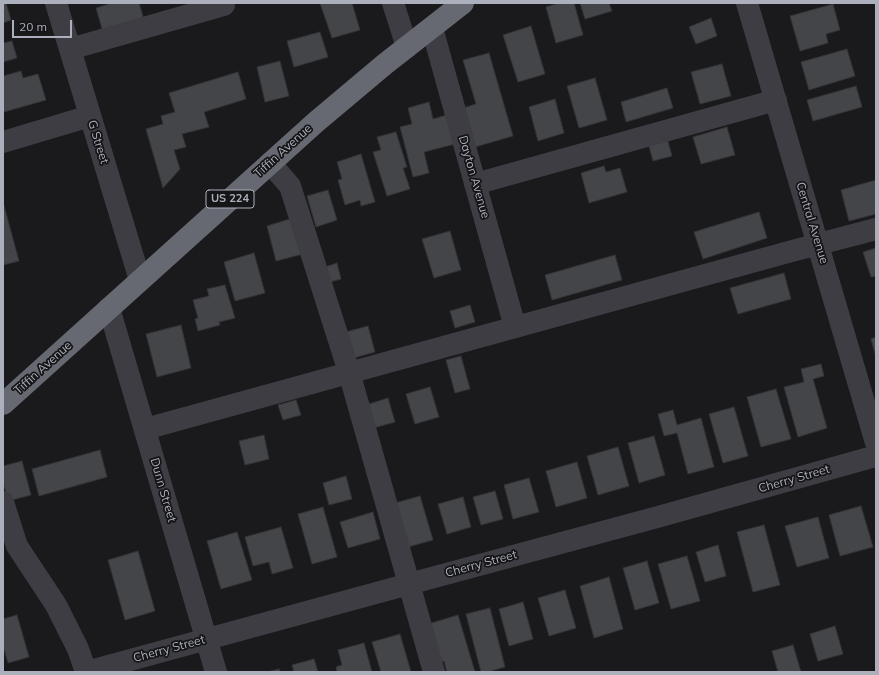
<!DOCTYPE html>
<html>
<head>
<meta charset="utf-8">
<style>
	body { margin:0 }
	#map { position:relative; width:879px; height:675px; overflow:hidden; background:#1a1a1c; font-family:Mulish,sans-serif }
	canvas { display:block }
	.frame { position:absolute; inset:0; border:4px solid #acb0bc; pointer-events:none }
	.scale { position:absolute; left:12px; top:20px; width:60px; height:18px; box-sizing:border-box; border:2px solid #acb0bc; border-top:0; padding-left:5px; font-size:12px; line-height:14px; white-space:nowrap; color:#acb0bc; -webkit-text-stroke:3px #151517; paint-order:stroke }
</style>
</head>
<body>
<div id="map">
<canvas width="879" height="675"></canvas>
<div class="frame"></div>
<div class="scale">20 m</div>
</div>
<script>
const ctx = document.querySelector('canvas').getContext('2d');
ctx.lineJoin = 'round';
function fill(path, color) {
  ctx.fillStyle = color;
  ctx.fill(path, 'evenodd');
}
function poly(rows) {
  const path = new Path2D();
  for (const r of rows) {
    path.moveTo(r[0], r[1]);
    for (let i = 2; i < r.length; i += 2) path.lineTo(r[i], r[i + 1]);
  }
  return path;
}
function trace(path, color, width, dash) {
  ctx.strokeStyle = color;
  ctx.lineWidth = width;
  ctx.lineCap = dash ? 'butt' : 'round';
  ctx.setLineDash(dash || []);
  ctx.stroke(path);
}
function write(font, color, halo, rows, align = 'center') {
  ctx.font = font + ' Mulish,sans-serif';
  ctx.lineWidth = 3.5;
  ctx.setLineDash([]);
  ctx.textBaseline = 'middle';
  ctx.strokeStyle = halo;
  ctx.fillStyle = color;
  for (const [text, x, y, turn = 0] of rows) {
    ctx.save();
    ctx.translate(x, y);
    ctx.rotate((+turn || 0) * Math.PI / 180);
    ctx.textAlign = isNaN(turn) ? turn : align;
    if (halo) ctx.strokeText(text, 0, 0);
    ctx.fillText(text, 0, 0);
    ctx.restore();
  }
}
const building = poly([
	[3,3,6,3,11,20,3,23,3,3],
	[112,3,139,3,144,20,103,32,96,8,112,3],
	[320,3,352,3,360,30,332,38,320,3],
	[559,3,574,3,583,35,556,43,546,7,559,3],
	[580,3,609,3,612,11,585,19,580,3],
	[833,4,840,30,826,34,828,43,800,51,790,16,833,4],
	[711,18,717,36,696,44,689,27,711,18],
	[531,26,545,74,518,82,503,35,531,26],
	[320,32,328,57,294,67,287,41,320,32],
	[12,41,17,58,3,62,3,43,12,41],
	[847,49,855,76,809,90,801,62,847,49],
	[489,53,513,136,475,147,463,108,476,104,463,60,489,53],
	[280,61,289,96,265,102,257,67,280,61],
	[722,64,731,96,700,104,691,72,722,64],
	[21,71,23,78,38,74,46,100,4,112,3,107,3,76,21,71],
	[238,72,246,99,204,112,209,127,182,134,186,147,174,150,180,169,163,188,146,129,163,124,161,116,175,112,169,93,238,72],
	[595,78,607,120,579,128,567,86,595,78],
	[856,86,862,107,813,121,807,100,856,86],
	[667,88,673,108,626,122,621,102,667,88],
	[555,99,564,133,538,141,529,107,555,99],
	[429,102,433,119,447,115,455,144,424,152,429,173,413,177,400,127,412,124,408,108,429,102],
	[727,127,735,155,701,164,693,137,727,127],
	[396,132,407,167,403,168,410,189,387,196,373,152,381,150,377,137,396,132],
	[667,138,672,156,653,161,648,143,667,138],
	[361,154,375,202,361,206,360,200,345,205,338,180,342,179,337,162,361,154],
	[604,166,606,172,620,168,627,192,589,203,581,173,604,166],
	[876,180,876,214,849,221,841,190,876,180],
	[328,190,337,220,316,227,307,196,328,190],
	[3,202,19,261,3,265,3,202],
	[759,212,767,238,703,259,694,232,759,212],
	[293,218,303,254,276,261,267,226,293,218],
	[450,231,461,270,434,278,422,239,450,231],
	[876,248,876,276,871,277,863,252,876,248],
	[254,253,265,293,235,301,224,262,254,253],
	[615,255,622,280,552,300,545,275,615,255],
	[337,263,341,279,330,282,325,267,337,263],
	[784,273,791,299,738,314,730,288,784,273],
	[225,285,235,318,219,322,220,325,198,331,195,319,198,318,193,300,209,296,207,289,225,285],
	[470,305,475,322,455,328,450,311,470,305],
	[181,325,191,368,157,377,146,334,181,325],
	[368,326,375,352,350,359,342,333,368,326],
	[876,337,876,357,871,339,876,337],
	[461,356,470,389,455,393,446,360,461,356],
	[821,364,824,376,813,379,827,428,798,437,784,387,804,382,801,369,821,364],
	[430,387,439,417,415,424,406,394,430,387],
	[776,389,791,439,761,447,747,397,776,389],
	[388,398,395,422,370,429,363,406,388,398],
	[296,400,301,415,283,420,278,405,296,400],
	[734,407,748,456,723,463,709,414,734,407],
	[673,410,677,425,701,418,714,467,688,474,677,433,664,436,658,414,673,410],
	[264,435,269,459,245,465,239,441,264,435],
	[654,436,665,475,639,483,628,443,654,436],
	[618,447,629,486,598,495,587,456,618,447],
	[100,450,107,477,39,496,32,469,100,450],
	[22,461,31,495,8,501,3,482,3,466,22,461],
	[577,462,587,498,556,507,546,471,577,462],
	[346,476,352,499,329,505,323,483,346,476],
	[529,478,539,512,513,519,504,485,529,478],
	[495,491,503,519,481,525,473,497,495,491],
	[420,496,433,540,408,547,395,503,420,496],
	[463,497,471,527,447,534,438,504,463,497],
	[861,506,873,547,840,556,829,515,861,506],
	[323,507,337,557,312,564,298,514,323,507],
	[373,512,380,539,348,548,340,522,373,512],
	[818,517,829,558,797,567,785,526,818,517],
	[764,525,780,585,753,592,737,532,764,525],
	[281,527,293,568,272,574,269,562,253,566,245,537,281,527],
	[237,532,252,580,221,589,207,541,237,532],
	[718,545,726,576,705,582,696,552,718,545],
	[138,551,155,611,125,620,108,560,138,551],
	[687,556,700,601,671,609,658,564,687,556],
	[647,561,659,603,635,610,623,568,647,561],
	[609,577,623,629,594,638,580,586,609,577],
	[565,590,576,628,549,636,538,598,565,590],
	[523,602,533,639,509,646,499,609,523,602],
	[490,608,505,667,487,672,481,672,466,614,490,608],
	[17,615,29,657,8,663,3,646,3,619,17,615],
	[458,615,475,672,447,672,444,661,436,664,425,625,458,615],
	[835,626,843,654,818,661,810,634,835,626],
	[400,634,411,672,381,672,372,642,400,634],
	[364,643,372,672,337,672,336,667,342,665,338,650,364,643],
	[793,645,801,672,778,672,772,651,793,645],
	[314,659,318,672,294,672,292,665,314,659],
	[279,669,280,672,267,672,279,669]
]);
fill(building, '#444549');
trace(building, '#343438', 1);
trace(poly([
	[56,3,140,280],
	[393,3,407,47],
	[747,3,876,443],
	[432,28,515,327],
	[70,49,224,5,223,3],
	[3,142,90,116],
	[270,163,290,186,349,372,434,672],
	[475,184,776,100],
	[109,308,216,672],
	[145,429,792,251,876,229],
	[3,502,17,546,56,605,78,649,86,672],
	[86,672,431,578,654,518,876,456]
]), '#3d3d43', 22);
trace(poly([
	[3,404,316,122,385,64,463,3]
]), '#676972', 22);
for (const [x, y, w] of [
	[230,199,48]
]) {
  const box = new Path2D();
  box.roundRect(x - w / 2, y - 9, w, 18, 3);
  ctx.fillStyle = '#151517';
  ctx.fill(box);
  trace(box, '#acb0bc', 1);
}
write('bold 11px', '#acb0bc', null, [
	["US 224",230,199]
]);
write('12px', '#acb0bc', '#151517', [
	["G Street",98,142,73],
	["Tiffin Avenue",283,151,-42],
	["Dayton Avenue",474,177,74],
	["Central Avenue",812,223,73],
	["Tiffin Avenue",43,368,-42],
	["Cherry Street",794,479,-16],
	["Dunn Street",163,490,74],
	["Cherry Street",481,564,-15],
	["Cherry Street",169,649,-15]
]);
</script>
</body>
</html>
